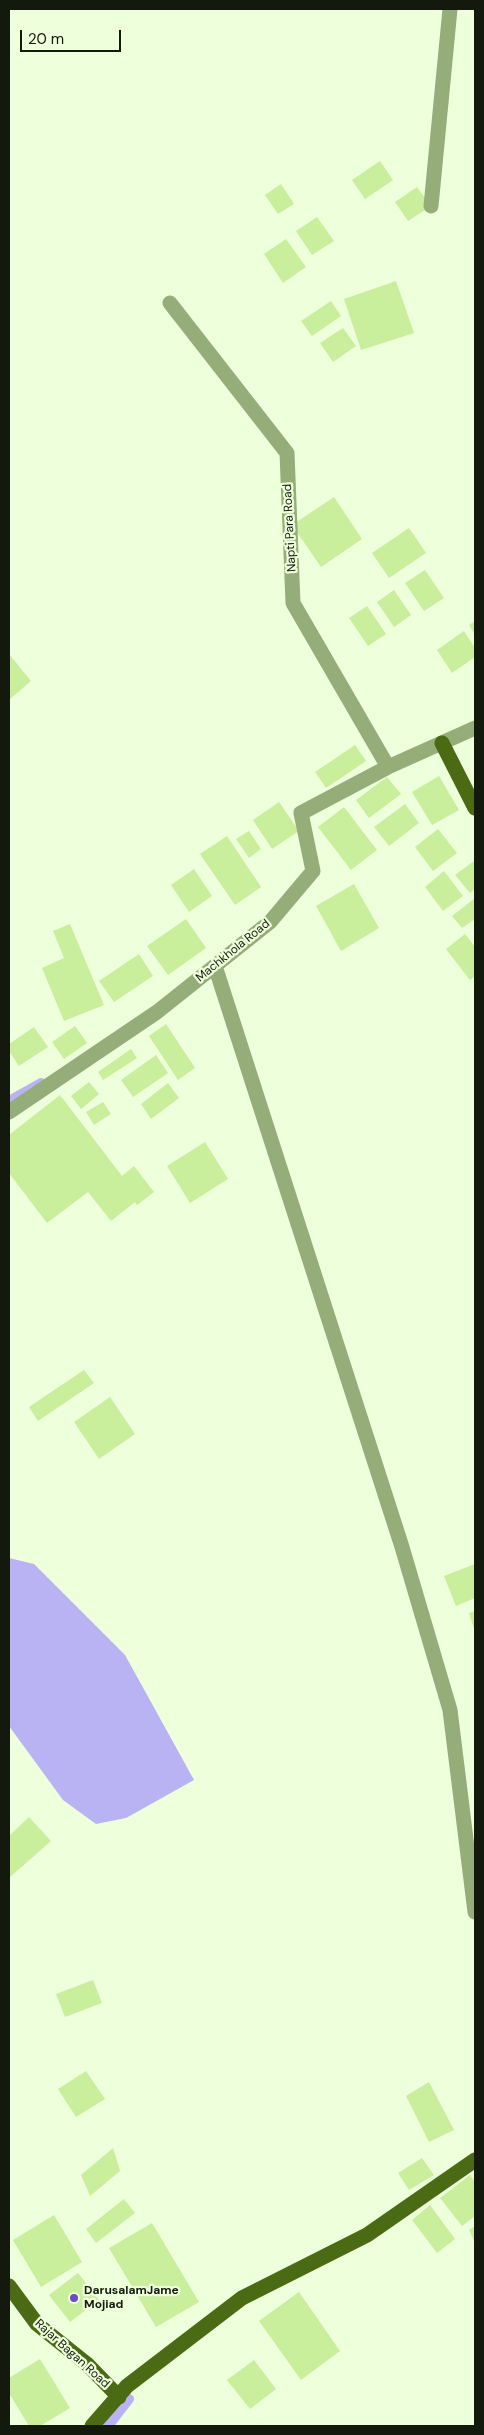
<!DOCTYPE html>
<html>
<head>
<meta charset="utf-8">
<style>
	body { margin:0 }
	#map { position:relative; width:484px; height:2435px; overflow:hidden; background:#eeffdb; font-family:"DM Sans",sans-serif }
	canvas { display:block }
	.frame { position:absolute; inset:0; border:10px solid #14190d; pointer-events:none }
	.scale { position:absolute; left:20px; top:30px; width:101px; height:22px; box-sizing:border-box; border:2px solid #14190d; border-top:0; padding-left:6px; font-size:15px; line-height:18px; white-space:nowrap; color:#14190d; -webkit-text-stroke:4px #eeffdb; paint-order:stroke }
</style>
</head>
<body>
<div id="map">
<canvas width="484" height="2435"></canvas>
<div class="frame"></div>
<div class="scale">20 m</div>
</div>
<script>
const ctx = document.querySelector('canvas').getContext('2d');
ctx.lineJoin = 'round';
function fill(path, color) {
  ctx.fillStyle = color;
  ctx.fill(path, 'evenodd');
}
function poly(rows) {
  const path = new Path2D();
  for (const r of rows) {
    path.moveTo(r[0], r[1]);
    for (let i = 2; i < r.length; i += 2) path.lineTo(r[i], r[i + 1]);
  }
  return path;
}
function trace(path, color, width, dash) {
  ctx.strokeStyle = color;
  ctx.lineWidth = width;
  ctx.lineCap = dash ? 'butt' : 'round';
  ctx.setLineDash(dash || []);
  ctx.stroke(path);
}
function write(font, color, halo, rows, align = 'center') {
  ctx.font = font + ' "DM Sans",sans-serif';
  ctx.lineWidth = 4.5;
  ctx.setLineDash([]);
  ctx.textBaseline = 'middle';
  ctx.strokeStyle = halo;
  ctx.fillStyle = color;
  for (const [text, x, y, turn = 0] of rows) {
    ctx.save();
    ctx.translate(x, y);
    ctx.rotate((+turn || 0) * Math.PI / 180);
    ctx.textAlign = isNaN(turn) ? turn : align;
    if (halo) ctx.strokeText(text, 0, 0);
    ctx.fillText(text, 0, 0);
    ctx.restore();
  }
}
fill(poly([
	[9,1558,34,1564,125,1655,194,1780,126,1818,96,1824,63,1800,9,1726]
]), '#b9b2f3');
trace(poly([
	[9,1101,41,1083],
	[108,2426,129,2399]
]), '#b9b2f3', 10);
fill(poly([
	[380,161,393,180,365,199,352,180],
	[281,184,294,204,278,214,265,195],
	[417,187,431,206,408,221,395,202],
	[317,217,334,241,312,255,296,231],
	[286,239,306,267,283,283,264,254],
	[396,281,414,333,361,350,344,299],
	[331,301,341,316,312,336,301,321],
	[343,328,356,346,333,362,320,343],
	[334,497,362,539,321,567,292,525],
	[409,528,426,553,389,578,372,553],
	[425,570,444,598,424,611,405,583],
	[394,590,411,615,394,627,377,602],
	[367,606,386,634,368,646,349,618],
	[475,621,475,635,469,625],
	[464,631,475,648,475,657,452,673,437,650],
	[9,654,31,681,9,700],
	[355,745,366,761,326,788,315,772],
	[439,776,459,810,432,825,412,792],
	[387,777,401,794,369,818,356,800],
	[279,802,299,831,272,849,253,820],
	[405,804,419,823,389,846,374,827],
	[344,807,377,850,351,870,318,827],
	[438,829,457,853,433,871,415,847],
	[249,831,261,849,249,858,236,839],
	[227,836,261,887,235,905,200,854],
	[474,861,475,889,470,893,455,875],
	[194,869,212,896,189,912,171,885],
	[444,871,463,896,443,911,425,887],
	[354,884,379,928,341,951,316,906],
	[475,898,475,919,462,928,452,916],
	[186,919,206,948,168,975,147,946],
	[70,924,104,1005,64,1021,42,968,64,958,53,931],
	[465,934,475,947,475,976,470,980,446,949],
	[139,954,153,976,114,1002,99,981],
	[166,1024,195,1068,178,1080,149,1036],
	[75,1026,87,1043,64,1059,52,1042],
	[34,1027,48,1047,19,1066,9,1051,9,1044],
	[131,1049,137,1058,103,1080,98,1072],
	[156,1055,168,1073,133,1097,121,1080],
	[89,1082,99,1094,81,1109,71,1096],
	[168,1083,179,1098,151,1119,141,1104],
	[60,1095,122,1176,134,1166,154,1192,137,1205,135,1202,111,1221,88,1192,47,1223,9,1173,9,1135],
	[103,1102,111,1114,94,1125,86,1112],
	[205,1142,228,1179,190,1203,167,1166],
	[84,1370,94,1383,38,1421,29,1407],
	[110,1397,135,1434,99,1459,74,1422],
	[475,1564,475,1598,456,1606,444,1576],
	[475,1611,475,1632,469,1613],
	[29,1817,51,1841,9,1878,9,1836],
	[93,1980,102,2003,65,2017,56,1994],
	[86,2071,105,2099,76,2117,58,2089],
	[429,2082,454,2130,429,2142,406,2096],
	[113,2148,120,2171,90,2196,81,2175],
	[422,2158,434,2175,409,2190,398,2173],
	[470,2175,475,2182,475,2216,462,2226,440,2198],
	[124,2199,135,2213,96,2243,86,2229],
	[430,2205,455,2239,437,2253,412,2220],
	[54,2215,82,2262,41,2287,13,2240],
	[152,2223,199,2302,156,2327,109,2248],
	[475,2226,475,2243,469,2230],
	[78,2273,99,2300,70,2322,49,2295],
	[299,2292,340,2351,301,2380,259,2321],
	[40,2359,70,2408,40,2426,29,2426,9,2393,9,2378],
	[254,2360,276,2389,250,2409,227,2380]
]), '#c9ee9c');
trace(poly([
	[431,206,450,9],
	[170,303,287,453,293,603,388,767],
	[215,966,402,1547,450,1710,475,1912],
	[9,1112,157,1012,270,922,313,871,301,813,388,767,475,728]
]), '#95ad79', 15);
trace(poly([
	[442,743,475,808],
	[9,2286,37,2324,87,2364,119,2397],
	[92,2426,127,2386,242,2298,367,2235,475,2160]
]), '#4a6a13', 15);
for (const [x, y, r, color] of [
	[74,2298,5,"#6a4ec7"]
]) {
  const dot = new Path2D();
  dot.arc(x, y, r, 0, 2 * Math.PI);
  ctx.fillStyle = color;
  ctx.fill(dot);
  trace(dot, '#eeffdb', 2);
}
write('12px', '#14190d', '#eeffdb', [
	["Napti Para Road",290,528,-93],
	["Machkhola Road",233,951,-39],
	["Rajar Bagan Road",72,2354,42]
]);
write('bold 12px', '#14190d', '#eeffdb', [
	["DarusalamJame",84,2291],
	["Mojiad",84,2305]
], 'left');
</script>
</body>
</html>
